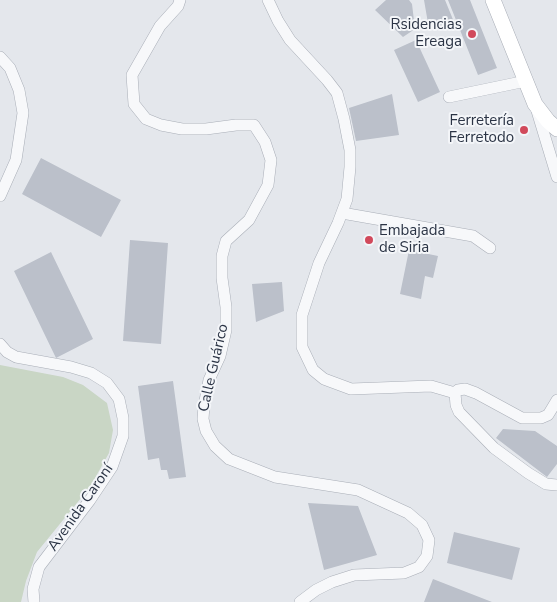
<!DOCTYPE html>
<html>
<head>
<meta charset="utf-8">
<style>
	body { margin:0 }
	canvas { display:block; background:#e4e7ec }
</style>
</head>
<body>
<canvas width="557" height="602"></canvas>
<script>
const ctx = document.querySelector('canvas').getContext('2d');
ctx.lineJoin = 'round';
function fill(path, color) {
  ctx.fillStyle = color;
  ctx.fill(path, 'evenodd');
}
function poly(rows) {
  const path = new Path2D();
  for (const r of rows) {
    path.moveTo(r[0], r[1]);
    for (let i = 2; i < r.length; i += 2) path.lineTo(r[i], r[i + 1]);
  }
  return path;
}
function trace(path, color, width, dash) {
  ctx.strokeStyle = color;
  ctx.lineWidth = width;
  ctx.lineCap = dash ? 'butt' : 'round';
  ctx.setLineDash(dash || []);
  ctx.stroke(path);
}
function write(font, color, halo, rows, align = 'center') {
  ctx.font = font + ' "Nunito Sans",sans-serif';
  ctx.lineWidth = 4;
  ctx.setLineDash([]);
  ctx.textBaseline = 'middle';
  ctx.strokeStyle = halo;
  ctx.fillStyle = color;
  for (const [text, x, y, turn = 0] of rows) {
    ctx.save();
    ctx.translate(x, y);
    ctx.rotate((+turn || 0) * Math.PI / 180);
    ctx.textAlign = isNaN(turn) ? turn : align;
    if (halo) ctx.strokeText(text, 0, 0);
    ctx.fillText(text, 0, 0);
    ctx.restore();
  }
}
fill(poly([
	[0,365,63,377,83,385,107,403,113,430,109,453,90,487,37,552,26,581,21,602,0,602]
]), '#c9d6c5');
fill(poly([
	[386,0,409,0,412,4,415,29,403,37,375,10],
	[424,0,445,0,454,22,429,29],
	[448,0,470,0,497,68,478,75],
	[416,40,440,92,418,102,394,50],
	[392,94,399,135,356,141,349,108],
	[41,158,121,200,101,237,22,194],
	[130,240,168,243,161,344,123,341],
	[409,250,438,256,433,278,425,276,421,299,400,294],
	[51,252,93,339,56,358,14,271],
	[282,282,284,311,256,322,252,284],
	[173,381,186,477,169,479,167,470,161,470,159,458,148,460,138,386],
	[503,429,535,431,557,446,557,464,547,477,496,438],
	[308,503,358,506,377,555,324,570],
	[454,532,520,548,512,580,447,563],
	[433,579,492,602,424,602]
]), '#bbc0ca');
const street = poly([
	[180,0,178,6,160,26,132,75,134,104,146,119,161,125,182,129,206,129,236,125,254,125,265,142,271,160,268,185,249,220,226,241,222,256,222,278,226,307,226,330,220,356,209,380,204,406,203,419,206,431,215,446,229,459,275,477,358,490,408,513,422,525,429,540,427,556,419,567,404,573,354,575,332,582,316,590,300,602],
	[268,0,278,21,290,40,327,80,337,93,344,119,350,150,350,167,347,199,338,223,319,263,302,315,302,347,313,370,324,379,351,389,431,386,455,393,458,390,465,389,476,393,522,418,541,418,548,415,557,400],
	[0,57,10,68,19,90,23,113,16,160,0,196],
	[449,97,526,81],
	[537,111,557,177],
	[342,213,473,236,490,248],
	[0,344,7,352,16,357,71,367,91,373,107,383,119,399,123,418,123,436,112,467,90,500,39,567,33,589,34,602],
	[455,393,456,405,459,412,494,448,528,473,546,484,557,485]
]);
const secondary = poly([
	[493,0,535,104,548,121,557,129]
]);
trace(street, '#a9aeb7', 12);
trace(secondary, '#a9aeb7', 16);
trace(street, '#f7f8fa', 11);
trace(secondary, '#fff', 15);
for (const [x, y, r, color] of [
	[472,34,5,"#d1495b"],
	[524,130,5,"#d1495b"],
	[369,240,5,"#d1495b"]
]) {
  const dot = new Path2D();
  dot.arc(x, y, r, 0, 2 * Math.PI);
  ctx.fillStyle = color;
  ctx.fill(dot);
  trace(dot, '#f4f6f9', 2);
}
write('15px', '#2b3445', '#f4f6f9', [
	["Rsidencias",462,25],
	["Ereaga",462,42],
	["Ferretería",514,121],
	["Ferretodo",514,138],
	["Embajada",379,231,"left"],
	["de Siria",379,248,"left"]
], 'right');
write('15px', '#2b3445', '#f4f6f9', [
	["Calle Guárico",214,368,-77],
	["Avenida Caroní",81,508,-55]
]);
</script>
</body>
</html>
